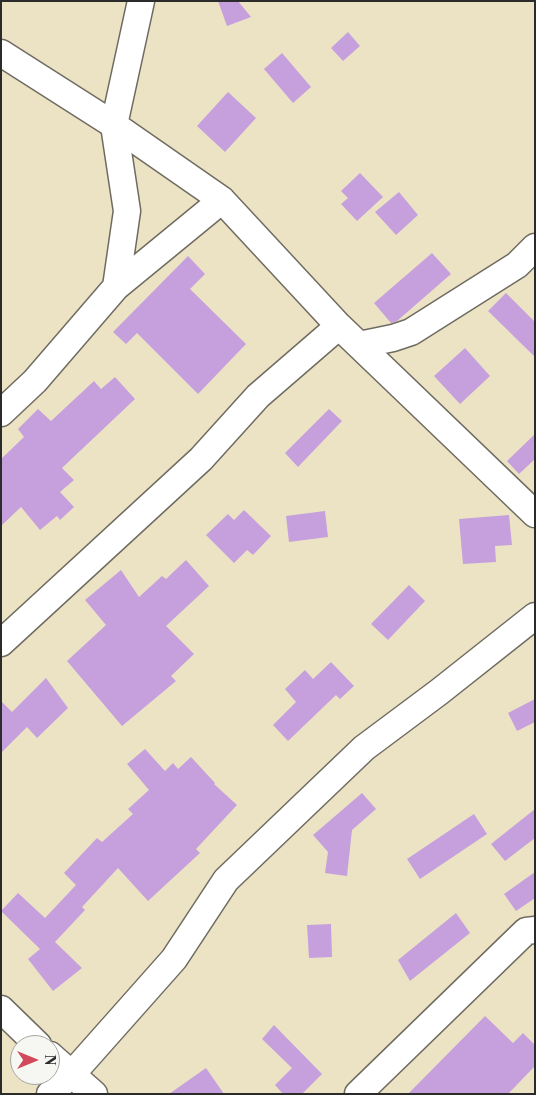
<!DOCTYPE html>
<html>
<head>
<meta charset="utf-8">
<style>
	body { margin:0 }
	#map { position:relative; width:536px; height:1095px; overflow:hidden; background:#ece3c5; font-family:"Libre Bodoni",serif }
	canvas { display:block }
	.frame { position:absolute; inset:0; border:2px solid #2b2b2b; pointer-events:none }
	.north { position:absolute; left:10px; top:1035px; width:50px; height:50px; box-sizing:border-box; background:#f6f6f2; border:1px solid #a5a5a2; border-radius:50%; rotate:90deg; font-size:14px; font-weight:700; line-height:20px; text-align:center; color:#2b2b2b }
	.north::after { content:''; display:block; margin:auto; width:18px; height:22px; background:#d1495b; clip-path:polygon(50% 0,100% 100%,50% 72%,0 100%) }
</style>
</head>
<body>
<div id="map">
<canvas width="536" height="1095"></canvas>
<div class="frame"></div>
<div class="north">N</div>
</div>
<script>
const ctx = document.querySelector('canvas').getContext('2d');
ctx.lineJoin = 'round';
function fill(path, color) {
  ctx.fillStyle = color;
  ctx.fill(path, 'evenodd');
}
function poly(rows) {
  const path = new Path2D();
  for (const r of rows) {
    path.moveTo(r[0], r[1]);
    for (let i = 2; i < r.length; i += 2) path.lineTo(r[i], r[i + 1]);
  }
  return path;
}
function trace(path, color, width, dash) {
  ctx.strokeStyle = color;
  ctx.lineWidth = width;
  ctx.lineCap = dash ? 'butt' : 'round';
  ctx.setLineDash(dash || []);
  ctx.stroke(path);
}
fill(poly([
	[218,1,238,1,251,17,227,26],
	[348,32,360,46,343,61,331,48],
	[282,53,311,87,293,103,264,69],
	[228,92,256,118,225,152,197,126],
	[360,173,383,197,357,221,341,204,348,198,341,191],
	[399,192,418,215,396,235,375,212],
	[432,253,451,274,397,321,391,323,374,303],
	[188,256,205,274,190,289,246,344,198,394,137,333,126,344,113,332],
	[506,293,535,322,535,357,488,311],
	[465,348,490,376,460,404,434,376],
	[115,377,135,399,62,468,74,480,60,492,74,507,60,520,57,516,40,530,21,507,1,526,1,459,24,437,18,429,38,409,51,421,94,381,101,389],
	[329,409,342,421,298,467,285,453],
	[535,434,535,459,519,474,507,461],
	[244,510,271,536,253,555,247,550,234,563,206,535,228,514,234,520],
	[325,511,328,537,289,542,286,516],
	[509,515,512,545,495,546,496,562,463,564,459,519],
	[186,560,209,586,166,626,194,654,171,676,176,681,122,726,67,661,106,625,85,600,121,570,139,597,162,576,166,579],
	[409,585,425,601,388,640,371,624],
	[331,662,354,686,340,699,336,695,288,741,273,725,296,702,285,689,305,670,313,679],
	[46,678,68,708,37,738,27,727,1,753,1,701,12,712],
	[535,699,535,722,517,731,508,713],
	[145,749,165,771,173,763,178,769,191,757,215,783,214,784,237,805,196,849,200,853,148,901,118,868,82,907,85,910,55,942,82,968,53,991,28,959,40,949,1,911,18,893,45,918,76,885,64,873,97,838,102,842,133,814,128,809,149,790,127,764],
	[362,793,376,809,352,830,347,876,325,873,328,852,313,835],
	[535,809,535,838,505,861,491,844],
	[474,814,487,834,420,879,407,859],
	[535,872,535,898,516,911,504,894],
	[456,913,470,933,410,981,398,960],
	[331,924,332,957,309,958,307,925],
	[485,1016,513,1043,523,1033,535,1045,535,1066,508,1094,408,1094],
	[274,1025,322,1074,302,1094,283,1094,275,1085,292,1068,262,1039],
	[206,1068,224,1094,169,1094]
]), '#c5a0dd');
const minor = poly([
	[1,53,114,125,222,200,339,326,535,514],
	[116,287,127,211,114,125,141,1],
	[359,345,393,338,411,332,517,265,535,247],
	[1,413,35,381,116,287,222,200],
	[1,643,201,459,258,396,339,326],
	[1,1009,38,1045],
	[50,1055,94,1094],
	[50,1094,72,1074,174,959,226,880,364,748,439,692,535,616],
	[358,1094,526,931,535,930]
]);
trace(minor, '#6f6b61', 29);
trace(minor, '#fff', 26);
</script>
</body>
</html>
